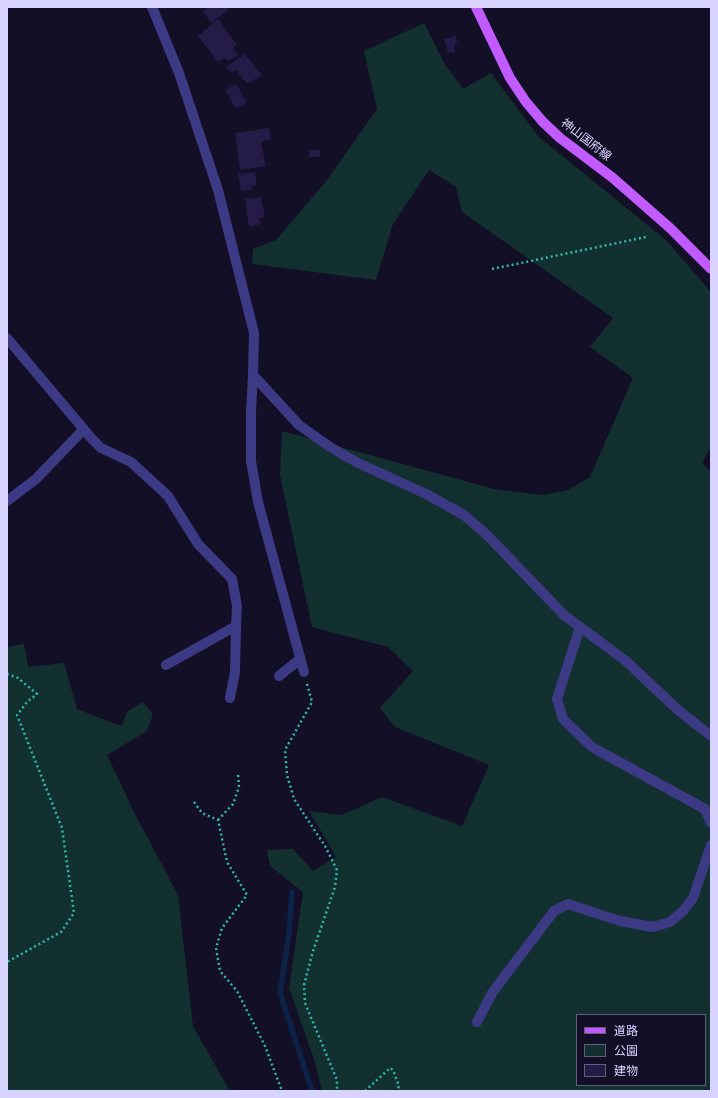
<!DOCTYPE html>
<html>
<head>
<meta charset="utf-8">
<style>
	body { margin:0 }
	#map { position:relative; width:718px; height:1098px; overflow:hidden; background:#130f26; font-family:Manrope,"Noto Sans JP",sans-serif }
	canvas { display:block }
	.frame { position:absolute; inset:0; border:8px solid #d9d4ff; pointer-events:none }
	.legend { position:absolute; left:576px; top:1014px; width:130px; height:72px; box-sizing:border-box; background:#130f26; border:1px solid #625e7d; margin:0; padding:5px 7px; list-style:none; font-size:12px; color:#d9d4ff }
	.legend li { display:flex; align-items:center; gap:8px; height:20px }
	.legend b { width:20px; border:1px solid #625e7d }
</style>
</head>
<body>
<div id="map">
<canvas width="718" height="1098"></canvas>
<div class="frame"></div>
<ul class="legend">
<li><b style="height:5px;background:#c25bff"></b>道路</li>
<li><b style="height:11px;background:#12302f"></b>公園</li>
<li><b style="height:11px;background:#241b47"></b>建物</li>
</ul>
</div>
<script>
const ctx = document.querySelector('canvas').getContext('2d');
ctx.lineJoin = 'round';
function fill(path, color) {
  ctx.fillStyle = color;
  ctx.fill(path, 'evenodd');
}
function poly(rows) {
  const path = new Path2D();
  for (const r of rows) {
    path.moveTo(r[0], r[1]);
    for (let i = 2; i < r.length; i += 2) path.lineTo(r[i], r[i + 1]);
  }
  return path;
}
function trace(path, color, width, dash) {
  ctx.strokeStyle = color;
  ctx.lineWidth = width;
  ctx.lineCap = dash ? 'butt' : 'round';
  ctx.setLineDash(dash || []);
  ctx.stroke(path);
}
function write(font, color, halo, rows, align = 'center') {
  ctx.font = font + ' Manrope,"Noto Sans JP",sans-serif';
  ctx.lineWidth = 3;
  ctx.setLineDash([]);
  ctx.textBaseline = 'middle';
  ctx.strokeStyle = halo;
  ctx.fillStyle = color;
  for (const [text, x, y, turn = 0] of rows) {
    ctx.save();
    ctx.translate(x, y);
    ctx.rotate((+turn || 0) * Math.PI / 180);
    ctx.textAlign = isNaN(turn) ? turn : align;
    if (halo) ctx.strokeText(text, 0, 0);
    ctx.fillText(text, 0, 0);
    ctx.restore();
  }
}
fill(poly([
	[424,23,444,63,463,89,491,73,539,137,666,240,711,292,711,448,702,462,711,472,711,1091,322,1091,314,1059,289,988,303,892,270,866,267,850,293,849,313,871,336,857,309,811,342,815,382,797,462,826,489,765,395,727,380,708,413,671,388,647,312,627,280,475,282,431,494,489,542,495,568,490,590,477,633,378,590,347,613,318,462,212,456,187,429,170,393,224,376,280,252,264,253,249,276,240,327,180,377,109,364,51],
	[577,1015,705,1015,705,1085,577,1085],
	[24,644,28,667,64,663,77,709,121,726,128,711,143,702,153,714,147,731,107,755,135,814,178,895,193,1026,230,1091,7,1091,7,647]
]), '#12302f');
trace(poly([
	[292,892,289,934,280,993,312,1091]
]), '#0c2248', 5.5);
fill(poly([
	[208,7,226,7,228,10,211,23,203,11],
	[218,19,237,45,233,48,238,55,228,61,225,58,218,62,198,36],
	[456,36,457,43,454,44,455,52,448,53,444,39],
	[245,54,262,75,247,84,236,70,232,73,226,67],
	[236,84,247,102,236,109,225,90],
	[269,128,271,139,261,142,266,166,240,170,235,133],
	[309,150,320,150,320,157,309,157],
	[255,172,257,185,251,186,252,190,241,191,238,174],
	[261,197,265,217,259,218,261,224,249,227,245,199]
]), '#241b47');
trace(poly([
	[492,269,646,237],
	[7,674,18,678,37,694,27,702,17,715,62,828,74,913,61,932,7,962],
	[307,684,312,702,285,750,287,775,294,799,325,846,337,870,335,887,313,951,304,985,305,1003,337,1080,337,1091],
	[194,802,202,813,218,820,227,862,247,895,222,928,216,948,220,971,237,991,265,1046,282,1091],
	[218,820,233,804,239,787,238,774],
	[365,1091,390,1068,393,1070,399,1086,397,1091]
]), '#2fb8b0', 2.5, [2, 3]);
trace(poly([
	[152,7,179,73,218,190,254,333,253,375,299,425,330,447,358,463,426,494,464,515,487,535,564,615,626,661,678,710,711,736],
	[7,338,92,439,101,448,131,462,168,496,198,544,232,579,237,606,236,626,166,665],
	[253,375,251,411,251,461,258,502,304,672],
	[7,501,36,479,83,430],
	[580,627,557,699,563,719,592,747,705,809,711,823],
	[279,676,300,659],
	[230,698,235,672,236,626],
	[477,1022,492,993,554,911,568,904,620,921,653,927,670,922,683,911,693,898,711,845]
]), '#3d3a85', 10);
trace(poly([
	[476,7,510,78,526,102,543,122,560,138,613,178,670,228,711,269]
]), '#c25bff', 10);
write('12px', '#d9d4ff', '#130f26', [
	["神山国府線",586,140,38]
]);
</script>
</body>
</html>
